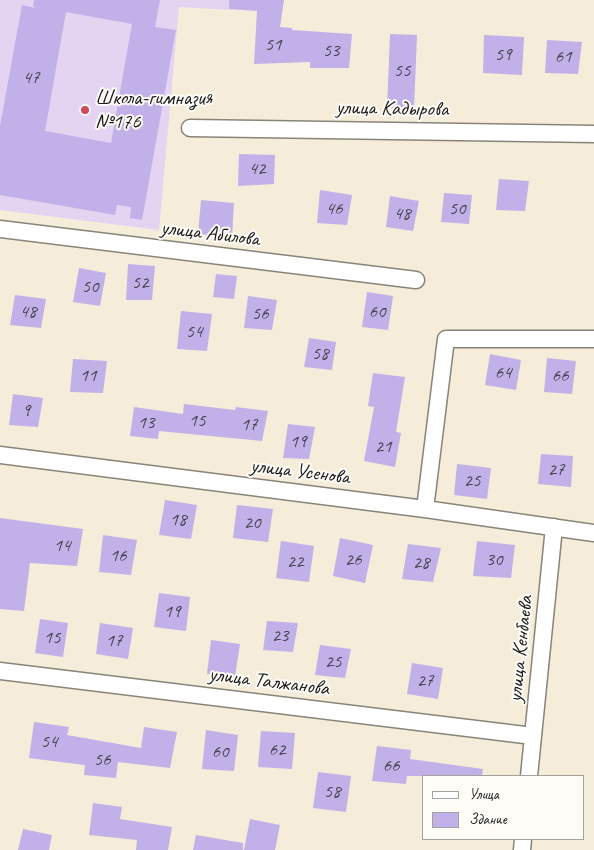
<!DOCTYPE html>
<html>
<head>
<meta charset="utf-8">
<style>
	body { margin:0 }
	#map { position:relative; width:594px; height:850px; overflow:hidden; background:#f5edd9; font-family:Caveat,sans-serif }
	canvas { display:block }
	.legend { position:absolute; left:422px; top:775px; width:162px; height:65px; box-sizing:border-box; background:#fdfcf7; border:1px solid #a3a29f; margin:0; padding:6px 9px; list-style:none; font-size:15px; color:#1c1c1c }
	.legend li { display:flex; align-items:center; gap:10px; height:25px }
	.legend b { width:25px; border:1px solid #a3a29f }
</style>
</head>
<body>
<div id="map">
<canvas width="594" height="850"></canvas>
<ul class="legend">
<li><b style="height:6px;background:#fff"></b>Улица</li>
<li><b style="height:14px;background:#c2b0e9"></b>Здание</li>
</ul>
</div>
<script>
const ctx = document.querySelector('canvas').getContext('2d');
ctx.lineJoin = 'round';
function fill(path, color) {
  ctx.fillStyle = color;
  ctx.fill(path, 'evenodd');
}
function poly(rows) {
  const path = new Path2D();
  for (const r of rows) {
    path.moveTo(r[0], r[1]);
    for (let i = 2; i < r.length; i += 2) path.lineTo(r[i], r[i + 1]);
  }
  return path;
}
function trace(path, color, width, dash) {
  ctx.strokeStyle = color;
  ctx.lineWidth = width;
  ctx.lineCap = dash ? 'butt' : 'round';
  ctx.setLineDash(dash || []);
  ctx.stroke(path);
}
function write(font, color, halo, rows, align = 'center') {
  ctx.font = font + ' Caveat,sans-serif';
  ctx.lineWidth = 4;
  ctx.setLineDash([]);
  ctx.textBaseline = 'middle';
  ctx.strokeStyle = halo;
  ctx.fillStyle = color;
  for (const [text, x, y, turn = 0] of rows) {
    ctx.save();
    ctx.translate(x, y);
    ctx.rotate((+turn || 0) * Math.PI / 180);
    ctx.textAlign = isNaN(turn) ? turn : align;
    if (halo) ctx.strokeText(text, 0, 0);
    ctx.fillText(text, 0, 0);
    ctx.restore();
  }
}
fill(poly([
	[0,0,231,0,231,10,179,7,159,230,0,210]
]), '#e4d3f1');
fill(poly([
	[34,0,160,0,155,27,176,30,142,220,130,218,131,207,117,205,115,215,0,195,0,126,22,5,36,8,33,6],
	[66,12,132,24,111,143,45,131],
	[229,0,284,0,280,27,292,28,292,30,352,34,349,68,310,68,310,62,254,64,257,11,229,9],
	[390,34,417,35,414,109,387,108],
	[484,35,524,37,522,75,483,73],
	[547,40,582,42,578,74,545,73],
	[239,154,275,155,274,184,238,186],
	[499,179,529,181,525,211,496,210],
	[320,190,352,195,347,225,317,223],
	[444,193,472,195,469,224,441,222],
	[390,196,419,201,413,231,386,227],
	[201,200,234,203,232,237,198,234],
	[128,264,155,266,152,300,126,300],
	[79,268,106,273,100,306,73,302],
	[216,274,237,276,234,299,213,297],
	[367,292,393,296,388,330,362,327],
	[15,295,46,299,41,328,10,325],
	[248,296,277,300,272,330,244,328],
	[181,311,212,314,207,351,177,349],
	[309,338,336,342,332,370,304,367],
	[490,354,521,360,516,390,485,385],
	[547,358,576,361,572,394,544,392],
	[73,359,107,361,103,393,70,392],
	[373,373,405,377,396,432,401,433,395,467,364,461,374,407,368,406],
	[13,394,43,398,38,427,9,425],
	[184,404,235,410,236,407,268,411,262,441,159,431,158,439,130,436,134,407,183,414],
	[288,424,315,427,309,459,283,458],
	[541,454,573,456,571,487,538,484],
	[457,464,491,468,487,499,454,495],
	[165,500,197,505,191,539,159,535],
	[237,505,273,509,268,542,233,538],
	[0,518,83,529,77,566,30,563,24,611,0,609],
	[103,535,137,540,131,575,99,572],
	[340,538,373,545,365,583,333,576],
	[281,541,314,546,309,582,276,578],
	[477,541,515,545,511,578,473,576],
	[408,544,441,548,433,582,402,579],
	[159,593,190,597,186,631,154,627],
	[40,619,68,623,63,657,35,653],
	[267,621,298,623,293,652,263,650],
	[100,623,133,628,128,659,96,654],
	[211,640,240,644,235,677,207,674],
	[320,645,351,649,345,678,315,675],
	[412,663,443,668,438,699,407,694],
	[34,722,69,727,67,735,141,748,144,727,177,732,170,768,118,762,116,778,84,775,85,765,29,758],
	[206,730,238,735,234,771,202,769],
	[261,731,295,733,292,769,258,767],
	[377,746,411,750,410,759,483,769,482,776,407,776,406,784,372,781],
	[318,772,351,776,346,812,313,808],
	[93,803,122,807,120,819,172,827,168,850,136,850,137,840,89,835],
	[250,819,280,825,275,850,244,850],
	[23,829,52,835,49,850,18,850],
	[196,835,243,843,243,850,193,850]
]), '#c2b0e9');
const street = poly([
	[190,128,594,134],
	[0,229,416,280],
	[0,455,425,509,594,533],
	[425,509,446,339,594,339],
	[0,671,533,736],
	[529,776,554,527],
	[522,850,523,839]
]);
trace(street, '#88847a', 19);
trace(street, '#fff', 16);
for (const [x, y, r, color] of [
	[85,110,5,"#d1495b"]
]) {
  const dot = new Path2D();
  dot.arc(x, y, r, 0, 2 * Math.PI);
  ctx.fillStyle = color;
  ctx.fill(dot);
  trace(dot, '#fdfcf7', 2);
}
write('19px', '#46414f', null, [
	["51",273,45],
	["53",331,51],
	["59",503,55],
	["61",563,57],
	["55",402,71],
	["47",31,78],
	["42",257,169],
	["46",334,209],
	["50",457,209],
	["48",402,214],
	["52",140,283],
	["50",90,287],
	["48",28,312],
	["60",377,312],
	["56",260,314],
	["54",194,332],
	["58",320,354],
	["64",503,373],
	["11",88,376],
	["66",560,376],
	["9",26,411],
	["15",197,421],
	["13",146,423],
	["17",249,425],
	["19",298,442],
	["21",383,447],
	["27",556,470],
	["25",472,481],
	["18",178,520],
	["20",252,523],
	["14",62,546],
	["16",118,556],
	["26",353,560],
	["30",494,560],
	["22",295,562],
	["28",421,563],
	["19",172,612],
	["23",280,636],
	["15",52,638],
	["17",114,641],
	["25",333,662],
	["27",425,681],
	["54",49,742],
	["62",277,750],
	["60",220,752],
	["56",102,760],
	["66",391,766],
	["58",332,792]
]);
write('21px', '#1c1c1c', '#fdfcf7', [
	["Школа-гимназия",95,98],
	["№176",95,122]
], 'left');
write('21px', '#1c1c1c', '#fdfcf7', [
	["улица Кадырова",392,109,1],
	["улица Абилова",210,234,7],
	["улица Усенова",300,472,7],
	["улица Кенбаева",521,649,-84],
	["улица Талжанова",269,682,7]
]);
</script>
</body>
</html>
